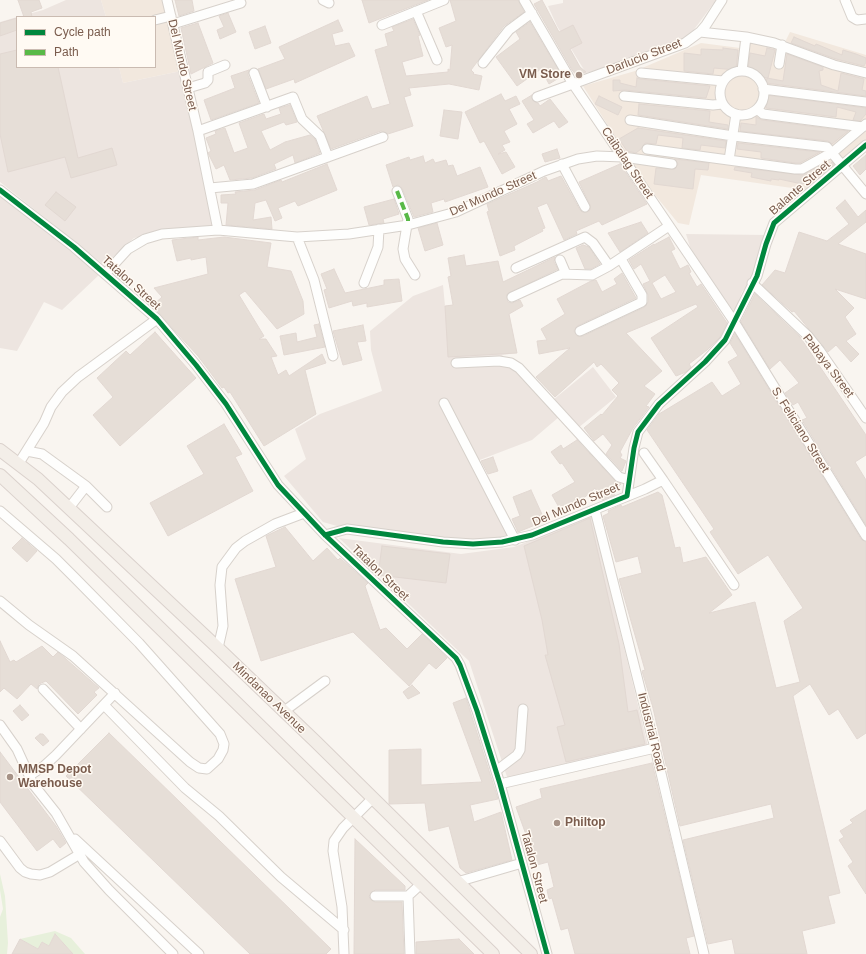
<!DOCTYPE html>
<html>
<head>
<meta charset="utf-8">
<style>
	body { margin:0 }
	#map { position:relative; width:866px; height:954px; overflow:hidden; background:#f9f5f0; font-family:Arial,sans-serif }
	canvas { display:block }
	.legend { position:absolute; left:16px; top:16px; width:140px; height:52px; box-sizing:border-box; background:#fffaf3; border:1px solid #cabbb1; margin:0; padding:5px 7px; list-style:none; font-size:12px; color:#7a5c4d }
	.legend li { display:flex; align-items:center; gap:8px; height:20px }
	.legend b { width:20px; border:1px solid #cabbb1 }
</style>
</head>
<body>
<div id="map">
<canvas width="866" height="954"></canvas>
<ul class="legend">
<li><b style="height:5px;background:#00873e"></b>Cycle path</li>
<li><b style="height:5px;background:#58b947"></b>Path</li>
</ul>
</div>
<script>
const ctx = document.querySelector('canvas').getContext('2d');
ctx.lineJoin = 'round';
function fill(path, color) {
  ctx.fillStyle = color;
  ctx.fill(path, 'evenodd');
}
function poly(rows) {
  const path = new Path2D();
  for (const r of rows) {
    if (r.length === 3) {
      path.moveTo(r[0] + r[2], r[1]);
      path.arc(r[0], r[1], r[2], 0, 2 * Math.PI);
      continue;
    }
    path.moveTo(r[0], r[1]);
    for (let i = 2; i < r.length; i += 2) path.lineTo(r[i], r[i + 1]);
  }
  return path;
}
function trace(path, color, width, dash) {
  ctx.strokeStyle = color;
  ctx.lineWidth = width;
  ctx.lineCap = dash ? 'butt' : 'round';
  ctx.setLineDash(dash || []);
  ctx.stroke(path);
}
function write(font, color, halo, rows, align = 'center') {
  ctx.font = font + ' Arial,sans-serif';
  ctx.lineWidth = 3;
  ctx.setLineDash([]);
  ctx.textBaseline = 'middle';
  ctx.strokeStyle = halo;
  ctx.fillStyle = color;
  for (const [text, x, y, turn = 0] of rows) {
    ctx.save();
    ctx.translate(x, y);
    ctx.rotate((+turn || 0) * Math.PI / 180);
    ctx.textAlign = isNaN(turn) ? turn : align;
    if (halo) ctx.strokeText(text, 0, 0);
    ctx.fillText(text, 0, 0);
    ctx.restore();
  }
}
fill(poly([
	[101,0,165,0,181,71,123,83,119,67,155,67,155,17,106,17],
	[790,32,866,55,866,144,822,184,806,190,701,175,689,225,678,223,641,178,583,86,635,71,701,43,740,48,743,34,785,42]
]), '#f2e8de');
fill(poly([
	[66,0,101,0,106,17,18,17,43,10],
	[563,0,716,0,690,35,668,47,658,47,607,67,586,73,557,26,548,6,563,3],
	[17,17,17,67,119,67,123,83,181,71,216,225,168,231,134,238,104,265,0,182,0,22],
	[0,196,61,242,100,274,62,310,44,302,17,351,0,348],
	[686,234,767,235,754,278,742,292,736,309,733,310,716,290,690,247],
	[498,261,517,353,502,355,559,417,532,440,477,461,514,535,472,542,351,530,323,522,284,476,306,459,295,429,320,414,382,391,371,350,370,331,413,296,443,285,445,306,476,303,468,266],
	[593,367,616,397,578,428,553,400],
	[592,516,648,746,508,780,469,661,339,538,461,554,514,547]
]), '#ede5e0');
fill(poly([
	[0,874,5,896,8,943,7,954,0,954,0,917,3,909,0,890],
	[55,931,71,938,85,954,73,954,55,934,49,946,42,942,38,949,20,939]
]), '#e7f0db');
const building = poly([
	[18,0,39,0,42,8,31,12,32,17,24,17,18,0],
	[175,0,192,0,194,11,179,16,175,0],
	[362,0,428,0,369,23,362,0],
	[450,0,518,0,524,12,504,26,471,70,474,73,473,74,482,76,479,90,449,84,409,88,411,95,404,97,413,126,388,134,381,131,331,149,317,116,367,96,372,109,390,104,375,50,388,46,385,34,394,31,392,27,413,19,420,35,418,36,423,56,402,62,406,76,448,72,448,69,450,70,452,45,446,47,439,28,456,21,450,0],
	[542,0,559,32,573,25,582,43,570,49,580,67,586,72,584,73,577,76,572,70,534,4,542,0],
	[228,13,236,32,220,39,217,30,224,27,219,16,228,13],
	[17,18,17,30,0,36,0,23,17,18],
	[338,20,343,31,332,34,335,46,349,43,355,56,295,83,294,79,266,89,258,69,285,59,279,47,338,20],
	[530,22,562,76,549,84,541,69,517,86,496,57,520,39,516,32,530,22],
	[198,23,213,63,191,74,181,28,198,23],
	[265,26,271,43,255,49,249,32,265,26],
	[794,37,815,46,816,44,821,46,842,55,843,50,856,54,866,58,866,62,864,66,836,59,791,43,794,37],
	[723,48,738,50,736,70,714,68,713,74,684,71,684,53,701,55,701,49,723,50,723,48],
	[767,48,775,50,768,78,757,76,758,72,748,70,750,53,765,56,767,48],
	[17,50,17,67,58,67,78,158,112,148,117,165,71,178,65,157,8,172,0,134,0,54,17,50],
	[787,54,823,67,823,70,819,71,821,85,838,91,841,73,864,79,862,90,866,91,866,96,766,83,767,78,783,81,787,54],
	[249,70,248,75,259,103,211,120,204,100,235,88,231,76,249,70],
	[637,78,640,79,710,86,706,98,625,90,613,91,613,80,620,80,620,83,636,87,637,78],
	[501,94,505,101,516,96,520,104,509,109,517,124,504,131,510,142,502,145,505,150,498,154,506,152,515,167,502,174,484,141,480,143,465,112,501,94],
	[532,95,533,101,538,103,540,106,550,99,568,122,559,128,554,121,533,133,527,124,534,120,522,101,532,95],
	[765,95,866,108,866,114,860,121,853,120,856,112,837,107,836,117,766,108,765,95],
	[599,96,622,107,618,115,595,104,599,96],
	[639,104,710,111,709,122,728,125,728,129,638,115,639,104],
	[290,105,297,122,286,125,284,122,261,131,270,150,285,142,310,135,315,139,320,153,295,163,293,155,274,164,276,169,252,178,230,180,224,165,216,169,208,153,211,151,206,138,216,134,215,131,225,128,234,153,248,148,239,123,264,114,266,119,281,114,279,108,290,105],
	[444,110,462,112,458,139,440,136,444,110],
	[756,117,762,120,848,131,832,144,828,141,740,131,741,123,756,125,756,117],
	[638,128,726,141,725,148,701,145,700,150,682,148,683,138,658,135,656,144,645,143,641,149,636,153,627,151,619,139,638,128],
	[738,143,820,152,800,163,795,163,761,158,761,152,737,149,738,143],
	[557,149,560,158,545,162,542,154,557,149],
	[866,155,866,169,860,175,853,166,866,155],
	[423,156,425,163,433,159,435,163,446,160,448,166,453,165,457,176,480,167,488,187,445,202,444,199,431,203,433,212,414,217,402,188,398,185,393,187,386,165,409,157,410,160,423,156],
	[675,159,709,163,708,170,695,169,693,189,654,184,656,168,675,169,678,164,675,159],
	[827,162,829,165,832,162,834,164,821,175,802,184,779,179,779,180,771,179,771,181,751,177,752,173,734,170,735,167,802,175,827,162],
	[327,164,337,190,298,206,295,201,278,208,282,218,275,221,266,200,255,203,253,220,271,217,272,229,226,225,228,203,221,203,221,195,236,194,235,192,255,190,281,180,282,182,327,164],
	[620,164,647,204,602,225,599,221,576,231,577,234,564,240,547,203,537,207,545,228,542,229,543,231,514,246,515,250,500,256,487,212,489,211,487,204,537,182,542,179,546,177,548,181,561,176,580,210,582,212,587,212,590,210,590,205,579,182,620,164],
	[56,192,76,207,65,221,45,205,56,192],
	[394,199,399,214,383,219,384,223,369,225,364,207,394,199],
	[845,200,858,217,866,210,866,222,838,244,866,254,866,299,835,289,854,308,845,317,856,334,846,341,859,354,851,362,836,345,828,352,794,311,792,312,762,285,775,270,785,273,799,232,827,241,849,224,836,208,845,200],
	[641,222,648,233,620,252,608,233,641,222],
	[437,223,443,245,425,251,418,228,437,223],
	[198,237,198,240,224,237,271,243,267,267,291,271,303,301,304,314,277,329,245,291,239,295,264,336,259,339,266,339,277,356,271,357,278,375,286,370,289,376,322,354,326,363,305,370,316,414,264,446,230,392,228,393,224,387,222,388,198,356,152,306,162,297,154,288,208,274,206,257,191,260,191,258,177,261,172,240,198,237],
	[669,237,675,249,671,251,680,269,688,265,691,272,689,273,697,287,701,284,727,323,720,337,707,350,689,364,691,367,686,372,676,376,651,338,698,307,696,304,626,333,662,371,644,386,655,394,646,406,649,407,633,428,620,452,622,455,620,458,626,461,622,471,606,454,612,445,603,434,594,441,584,428,601,414,602,415,618,396,612,390,619,383,601,364,597,367,594,362,555,397,536,377,570,348,539,354,537,341,547,340,541,329,565,314,557,299,591,281,596,280,602,292,617,284,614,279,622,273,636,298,577,326,574,331,577,336,583,336,645,307,648,302,648,295,643,284,650,281,641,264,634,269,629,260,654,244,654,245,669,237],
	[665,275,676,292,661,299,652,283,665,275],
	[583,245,589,247,600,264,591,269,585,269,576,248,583,245],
	[464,255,466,266,498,261,503,282,555,257,554,262,558,269,507,294,508,302,512,303,520,300,523,306,509,314,517,353,448,357,445,306,453,305,448,277,451,276,448,258,464,255],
	[334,269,345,293,384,285,384,280,399,279,402,301,367,307,367,303,353,306,352,301,329,308,324,290,327,289,321,274,334,269],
	[755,294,800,337,866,435,866,455,855,462,866,480,866,525,802,420,807,418,798,402,793,405,785,393,799,383,780,360,770,369,741,322,755,294],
	[319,324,325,347,284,355,280,336,296,333,297,342,317,337,314,325,319,324],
	[363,325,366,341,357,342,362,360,343,365,333,331,363,325],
	[155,332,196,378,120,446,93,415,113,397,97,378,126,351,130,355,155,332],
	[735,334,861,539,866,542,866,733,857,739,838,709,829,715,810,684,793,696,840,893,828,896,835,923,802,931,807,954,735,954,732,939,708,944,683,840,774,818,771,804,680,826,653,708,642,671,645,670,619,579,642,573,638,556,616,562,603,516,609,513,608,511,621,505,622,507,658,492,662,495,675,548,680,547,683,563,706,557,732,595,709,613,755,602,776,688,800,682,784,621,803,608,768,555,738,574,710,532,714,529,647,430,659,414,712,382,722,396,741,384,728,362,738,356,730,343,735,334],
	[224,424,242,454,235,457,253,491,168,536,150,503,204,474,187,446,224,424],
	[577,440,615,481,621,484,613,492,615,495,602,500,595,488,584,498,561,511,552,495,575,482,562,463,560,464,551,452,561,445,563,449,577,440],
	[493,457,498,471,488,474,481,461,493,457],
	[531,490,545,521,518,532,512,519,520,516,513,497,531,490],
	[590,518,619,644,628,712,637,710,645,744,566,762,557,727,565,725,545,655,548,655,542,620,524,546,590,518],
	[285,527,313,561,327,548,338,560,340,558,368,583,365,586,380,630,386,628,407,649,422,634,447,658,436,669,429,663,409,686,353,632,261,661,235,579,276,567,266,536,285,527],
	[22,538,37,551,27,562,12,548,22,538],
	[382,546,450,554,446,583,378,575,382,546],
	[0,641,10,662,14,660,16,662,42,646,53,657,58,652,99,688,94,692,97,695,78,714,46,681,39,684,37,689,31,684,17,699,4,688,0,692,0,641],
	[412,685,420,693,408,699,403,692,412,685],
	[466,698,498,799,470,805,474,822,501,812,512,860,466,873,460,868,449,826,429,831,425,803,389,804,389,750,421,749,421,785,482,782,453,703,466,698],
	[20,705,29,715,22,721,13,711,20,705],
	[109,733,331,949,326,954,250,954,66,776,109,733],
	[40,734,43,734,49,741,43,746,35,738,40,734],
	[0,752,56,826,66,843,60,848,53,839,37,851,0,802,0,752],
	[652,763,694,936,686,938,690,954,575,954,568,928,561,930,552,898,549,899,547,890,554,887,548,862,537,865,516,807,542,798,540,789,652,763],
	[866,810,866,894,848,866,853,862,839,840,844,837,840,831,853,823,850,820,866,810],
	[355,839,405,886,405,890,375,890,369,896,370,899,375,902,402,902,404,954,354,954,355,839],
	[55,934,73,954,12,954,20,939,38,949,42,942,49,946,55,934],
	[459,939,474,954,416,954,416,942,459,939]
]);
fill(building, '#e6ded7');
trace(building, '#e2d8d2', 1);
const minor = poly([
	[167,0,198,131,218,230],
	[323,0,329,3],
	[524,0,573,84,735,323,866,536],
	[845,0,852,17,857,20,866,19],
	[416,11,437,60],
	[155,20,171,16],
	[173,24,241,3],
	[382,25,444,0],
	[700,32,746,37,774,43,834,65,866,73],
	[483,63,509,30,532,13],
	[779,64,782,45],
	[742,71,746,37],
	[742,93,22],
	[254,73,267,107],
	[641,73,723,81],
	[188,88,205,83,208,80,208,72,225,65],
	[763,89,866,102],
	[624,96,713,105,722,104],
	[537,97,685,43,700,32,706,25,722,0],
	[757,109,763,114,863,127],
	[630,120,733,136,827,147,866,194],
	[198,131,293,97,302,119,320,136,328,157],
	[647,149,795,169,802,169,833,152,866,124],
	[729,160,736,114],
	[562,164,585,207],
	[210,188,253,184,383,137],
	[0,190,74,247,157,319,196,365,226,404,278,485,325,535,456,658,460,665,477,711,500,784,547,954],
	[397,191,408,219,403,249,405,259,415,275],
	[297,237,314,280,333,356],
	[560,260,566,274],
	[516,268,585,237,593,243,609,266],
	[106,273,128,249,145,239,162,234,218,230,297,237,349,234,408,225,456,212,544,171,578,159,597,156,623,157,672,164],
	[364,283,378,247,379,229],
	[752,283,808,336,820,351,866,418],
	[512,297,562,274,592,275,609,266,669,226],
	[580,331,642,302,642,295,621,259],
	[456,363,499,361,511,363,519,368,619,477,629,480],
	[444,403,515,540],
	[27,451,42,454,86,486],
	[644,453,663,480],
	[19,463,44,423,51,407,62,392,78,377,157,319],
	[627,496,634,448,638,432,659,404,705,362,725,340,757,276,766,244,774,223,866,145],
	[69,508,86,486,107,507],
	[595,510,655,748,704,954],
	[0,511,56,559,75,578,139,643,220,734,224,744,223,750,218,759,207,769,199,768,190,762,73,656,29,625,0,601],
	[325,535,347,529,443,542,473,544,502,542,532,535,645,489,663,480,734,585],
	[218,648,223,626,220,585,222,567,236,548,245,541,275,524,304,513],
	[43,689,81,729],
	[104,705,185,788,219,816,281,877,344,930],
	[283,712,325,681],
	[0,725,17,749,33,784,56,813,84,862,109,890,173,954],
	[496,771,517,755,520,750,523,709],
	[29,776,44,766,56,755,115,693],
	[500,784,655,748],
	[75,839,199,954],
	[0,841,20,868,25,872,31,874,40,875,50,872,80,854],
	[457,882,522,863],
	[375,896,408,896,421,884],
	[408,896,410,954],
	[344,954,342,907,333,851,334,841,343,828,372,799]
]);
const major = poly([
	[0,450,38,479,218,648,316,742,531,954],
	[0,475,69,539,493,954]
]);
trace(minor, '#d7d1cb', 11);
trace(major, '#dad1cc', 14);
trace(minor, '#fefefd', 9);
trace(major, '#f3eee8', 12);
trace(poly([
	[397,191,408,219,408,225]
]), '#58b947', 4, [8, 4]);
trace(poly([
	[0,190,74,247,157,319,196,365,226,404,278,485,325,535,456,658,460,665,477,711,500,784,547,954],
	[325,535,347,529,443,542,473,544,502,542,532,535,627,496,634,448,638,432,659,404,705,362,725,340,757,276,766,244,774,223,866,145]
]), '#00873e', 5);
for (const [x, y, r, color] of [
	[579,75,4,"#a69286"],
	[10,777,4,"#a69286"],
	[557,823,4,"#a69286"]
]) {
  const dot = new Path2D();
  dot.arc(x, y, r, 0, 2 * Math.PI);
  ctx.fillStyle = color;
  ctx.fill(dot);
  trace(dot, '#fffaf3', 1.5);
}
write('12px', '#7a5c4d', '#fffaf3', [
	["Darlucio Street",644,57,-21],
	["Del Mundo Street",182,65,77],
	["Caibalag Street",627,163,56],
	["Balante Street",800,188,-41],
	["Del Mundo Street",493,194,-24],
	["Tatalon Street",131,283,42],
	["Pabaya Street",828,366,53],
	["S. Feliciano Street",800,430,58],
	["Del Mundo Street",576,505,-23],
	["Tatalon Street",380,573,44],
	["Mindanao Avenue",269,698,44],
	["Industrial Road",651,732,76],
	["Tatalon Street",534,867,75]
]);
write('bold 12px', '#7a5c4d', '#fffaf3', [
	["VM Store",571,75,"right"],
	["MMSP Depot",18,770],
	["Warehouse",18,784],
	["Philtop",565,823]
], 'left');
</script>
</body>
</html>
